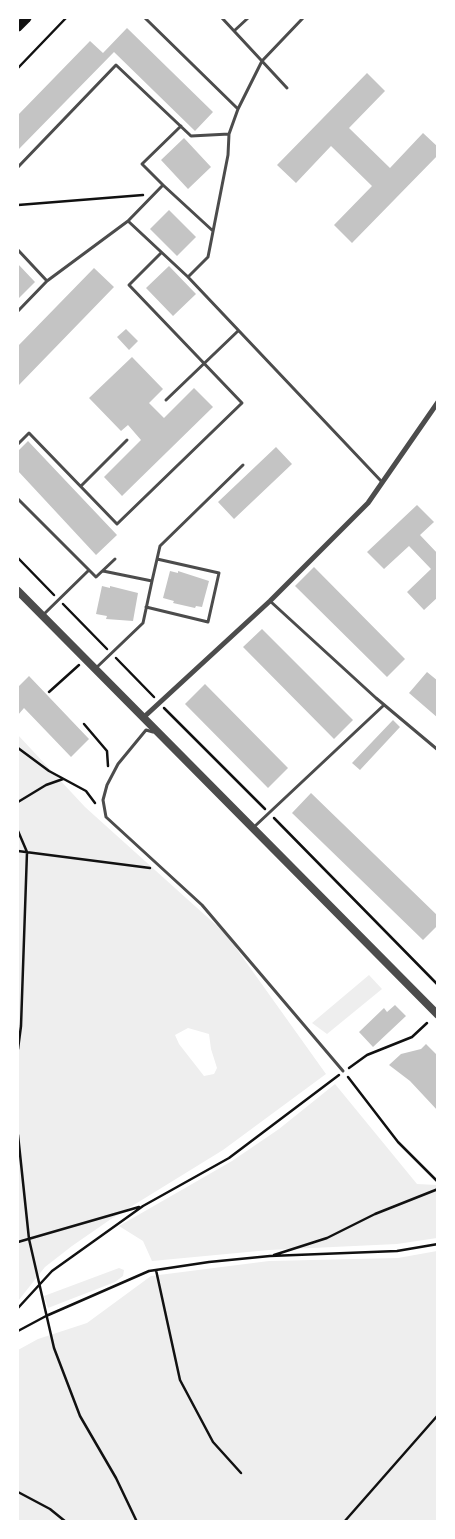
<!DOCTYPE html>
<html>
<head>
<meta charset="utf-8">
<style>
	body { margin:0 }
	#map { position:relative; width:455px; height:1539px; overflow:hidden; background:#fff; font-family:Arial,sans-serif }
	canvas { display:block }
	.frame { position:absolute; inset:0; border:19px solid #fff; pointer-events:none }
</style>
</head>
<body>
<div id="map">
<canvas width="455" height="1539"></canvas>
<div class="frame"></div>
</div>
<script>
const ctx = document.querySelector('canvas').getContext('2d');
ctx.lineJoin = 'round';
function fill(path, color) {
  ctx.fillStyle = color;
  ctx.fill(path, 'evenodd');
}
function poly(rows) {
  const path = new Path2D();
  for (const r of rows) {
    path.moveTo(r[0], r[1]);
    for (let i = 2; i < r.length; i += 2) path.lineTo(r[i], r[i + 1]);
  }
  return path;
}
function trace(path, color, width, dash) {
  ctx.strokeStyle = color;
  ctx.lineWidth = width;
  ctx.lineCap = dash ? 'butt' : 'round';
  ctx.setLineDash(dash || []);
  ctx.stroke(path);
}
fill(poly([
	[18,735,85,807,226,934,326,1074,223,1150,111,1219,72,1246,45,1267,18,1301],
	[188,1028,209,1034,211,1049,217,1068,214,1074,204,1076,179,1044,175,1035],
	[369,975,382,989,327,1034,312,1023],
	[335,1084,417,1184,437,1185,437,1238,397,1244,269,1250,152,1261,143,1241,119,1226,232,1161,279,1129],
	[437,1251,437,1521,18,1522,18,1350,38,1339,87,1323,151,1276,269,1261,398,1258],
	[119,1268,124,1270,123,1276,115,1282,48,1308,44,1296]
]), '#eee');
fill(poly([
	[127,28,213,112,195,131,114,52,18,150,18,115,90,41,103,53],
	[367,73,385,91,349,128,390,168,423,133,438,147,438,155,352,243,334,225,372,186,331,146,296,183,277,165],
	[184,138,211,167,188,189,161,160],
	[169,210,196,237,177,256,150,229],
	[18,264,35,282,18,299],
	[169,266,196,294,173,316,146,288],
	[94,268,114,287,18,386,18,346],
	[126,329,138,341,129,350,117,337],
	[132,357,163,389,149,403,164,418,194,388,213,407,122,496,104,477,141,440,128,425,121,431,89,398],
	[28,441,117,535,96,555,18,471,18,451],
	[276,447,292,464,234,519,218,502],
	[417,505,434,522,420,535,438,554,438,597,424,610,407,592,431,569,409,546,384,569,367,552],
	[314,567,405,659,387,677,295,586],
	[170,571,178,573,178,571,209,581,202,607,196,606,195,608,173,603,174,601,163,598],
	[102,586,110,588,110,586,138,593,133,621,106,619,107,616,96,614],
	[262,629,353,720,334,739,243,647],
	[427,672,438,681,438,718,409,693],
	[29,676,89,739,71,757,24,708,18,715,18,687],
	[205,684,288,768,268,788,185,704],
	[393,720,400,727,360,770,352,763],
	[311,793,438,916,438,925,423,940,292,813],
	[395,1005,406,1016,373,1047,359,1032,384,1008,387,1012],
	[426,1044,438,1056,438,1111,410,1081,389,1065,401,1054,421,1049]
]), '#c4c4c4');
trace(poly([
	[18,68,66,18],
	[18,205,143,195],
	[18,558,54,595],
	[63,604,107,649],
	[116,658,154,697],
	[49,692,79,665],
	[164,708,265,809],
	[84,724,107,751,108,766],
	[18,748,49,771,86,791,95,803],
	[18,802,46,785,63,779],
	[274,818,438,985],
	[18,831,27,852,21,1026,18,1049],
	[18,851,150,868],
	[349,1068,367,1055,412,1037,427,1023],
	[348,1077,398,1142,438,1182],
	[18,1135,29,1239,54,1348,80,1416,116,1478,137,1522],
	[18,1242,139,1207],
	[274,1255,327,1238,375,1214,438,1189],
	[156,1270,180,1380,213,1442,241,1473],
	[18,1308,52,1271,143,1206,229,1158,339,1075],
	[18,1331,46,1316,149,1271,209,1262,270,1256,397,1251,438,1244],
	[18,1492,50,1509,66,1522],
	[344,1522,438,1415]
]), '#111', 2.5);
trace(poly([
	[145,18,238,109],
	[222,18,287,88],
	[234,31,248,18],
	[18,167,116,65,191,136,229,134],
	[163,185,142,164,181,126],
	[128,221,163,185,213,231],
	[18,250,47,281],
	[188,277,382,482],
	[18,311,47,281,128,221,188,277,208,257,228,155,229,134,238,109,262,61,303,18],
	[166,400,238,331],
	[18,444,29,433,117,524,242,403,129,285,161,253],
	[81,486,127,440],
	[18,499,89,570,42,616],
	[89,570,96,577,115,559],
	[103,571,152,581,160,546,243,465],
	[270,601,376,698,438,750],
	[146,607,208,622,219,573,157,559],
	[96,668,143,623,152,581],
	[153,732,146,730,118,764,107,785,103,800,106,817,202,905,343,1071],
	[254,827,384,705]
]), '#4c4c4c', 3);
trace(poly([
	[144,717,270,601,368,503,438,402]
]), '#4c4c4c', 5);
trace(poly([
	[18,591,438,1015]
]), '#4c4c4c', 8);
trace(poly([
	[18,27,27,18]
]), '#111', 9);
</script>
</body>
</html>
